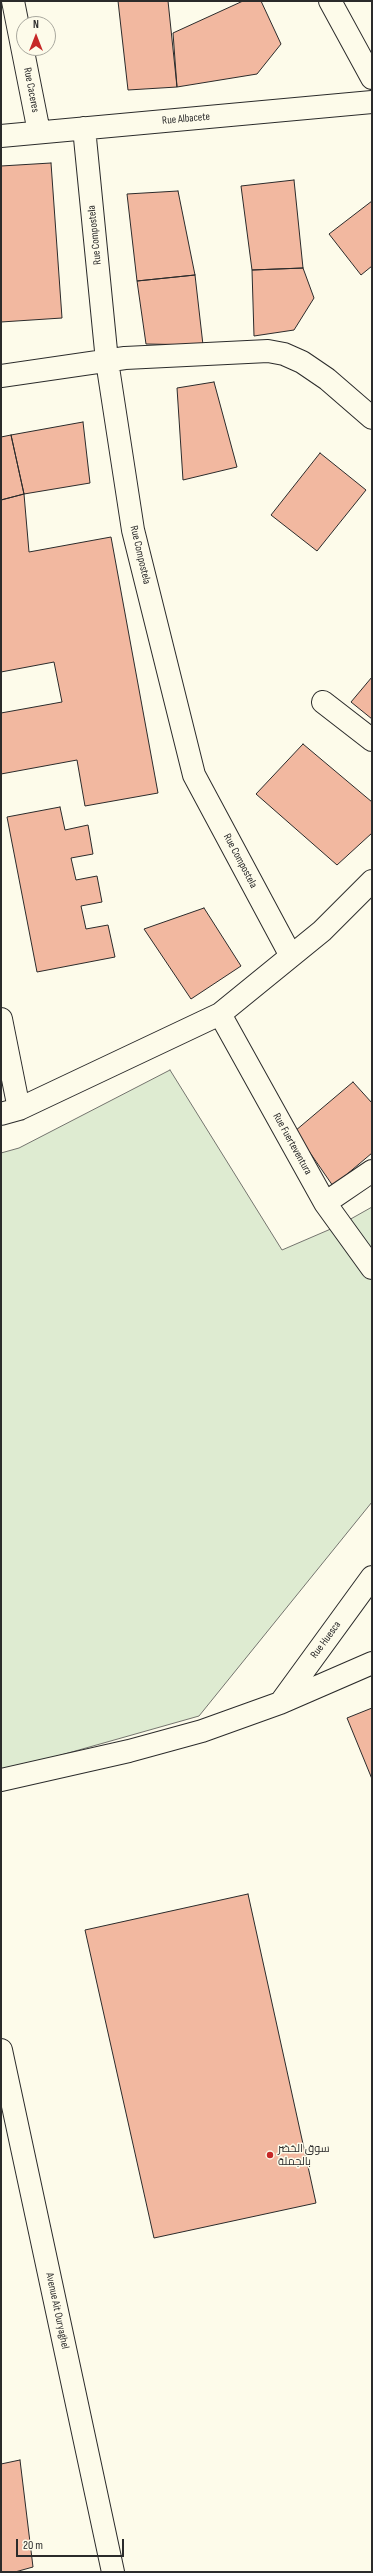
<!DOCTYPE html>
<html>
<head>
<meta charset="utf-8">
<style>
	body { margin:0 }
	#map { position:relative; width:373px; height:2573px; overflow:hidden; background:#fdfbea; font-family:"Sofia Sans Condensed",sans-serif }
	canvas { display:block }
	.frame { position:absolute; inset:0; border:2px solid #2b2b2b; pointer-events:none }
	.north { position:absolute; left:16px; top:16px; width:40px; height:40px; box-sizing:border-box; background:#fdfbea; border:1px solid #a9a89e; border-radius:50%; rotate:0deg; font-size:11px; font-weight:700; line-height:16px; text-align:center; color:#2b2b2b }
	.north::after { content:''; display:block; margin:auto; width:14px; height:18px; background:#c62828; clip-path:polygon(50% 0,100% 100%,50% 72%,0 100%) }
	.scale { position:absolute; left:16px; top:2539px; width:108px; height:18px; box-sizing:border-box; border:2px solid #2b2b2b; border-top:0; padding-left:5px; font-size:12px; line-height:14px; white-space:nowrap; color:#2b2b2b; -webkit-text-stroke:3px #fdfbea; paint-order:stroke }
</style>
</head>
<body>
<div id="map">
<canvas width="373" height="2573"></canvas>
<div class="frame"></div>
<div class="north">N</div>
<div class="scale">20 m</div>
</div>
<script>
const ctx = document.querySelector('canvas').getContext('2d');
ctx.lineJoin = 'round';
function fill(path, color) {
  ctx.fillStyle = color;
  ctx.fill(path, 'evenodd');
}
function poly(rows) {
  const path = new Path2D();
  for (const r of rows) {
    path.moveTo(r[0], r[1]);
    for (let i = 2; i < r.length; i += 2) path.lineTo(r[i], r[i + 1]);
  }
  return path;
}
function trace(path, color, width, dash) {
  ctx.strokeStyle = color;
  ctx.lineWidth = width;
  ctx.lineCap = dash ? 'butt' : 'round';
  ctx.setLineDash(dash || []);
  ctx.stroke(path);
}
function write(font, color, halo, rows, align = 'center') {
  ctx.font = font + ' "Sofia Sans Condensed",Cairo,sans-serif';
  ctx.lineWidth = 3;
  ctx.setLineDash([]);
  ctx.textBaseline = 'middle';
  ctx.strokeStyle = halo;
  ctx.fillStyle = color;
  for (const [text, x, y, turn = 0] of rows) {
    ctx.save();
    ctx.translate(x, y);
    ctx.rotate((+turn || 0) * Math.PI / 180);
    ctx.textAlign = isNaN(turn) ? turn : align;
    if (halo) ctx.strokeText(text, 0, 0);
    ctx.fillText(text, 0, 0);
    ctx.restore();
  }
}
const green = poly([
	[170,1070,282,1250,340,1225,372,1207,372,1502,199,1716,1,1772,1,1153,19,1148,170,1070]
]);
fill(green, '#deebd1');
trace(green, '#74746e', 1);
const building = poly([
	[118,1,168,1,177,87,128,90,118,1],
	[243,1,261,1,281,44,257,74,177,87,173,33,243,1],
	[51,163,62,318,1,322,1,166,51,163],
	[294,180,303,268,252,270,241,186,294,180],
	[178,191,195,275,137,281,127,194,178,191],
	[372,201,372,266,361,275,329,234,372,201],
	[303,268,314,298,294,330,254,336,252,270,303,268],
	[195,275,203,345,146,344,137,281,195,275],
	[214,382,237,467,183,480,177,388,214,382],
	[83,422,90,483,24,494,11,435,83,422],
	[11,435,24,494,1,500,1,437,11,435],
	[320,453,366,490,317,551,271,515,320,453],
	[24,494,29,552,111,537,158,793,85,806,77,760,1,774,1,713,62,702,54,662,1,672,1,500,24,494],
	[372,677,372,719,351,702,372,677],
	[303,744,372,802,372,833,337,865,256,794,303,744],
	[60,807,65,830,88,825,93,854,71,858,76,880,97,876,102,902,81,906,86,929,108,925,115,957,37,972,7,817,60,807],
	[204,908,241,966,191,999,144,929,204,908],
	[353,1082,372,1103,372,1153,333,1186,295,1131,353,1082],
	[372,1708,372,1779,347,1718,372,1708],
	[248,1894,316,2203,154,2238,85,1930,248,1894],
	[20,2460,33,2567,15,2572,1,2572,1,2464,20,2460]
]);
fill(building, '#f2b8a0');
trace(building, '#2b2b2b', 1);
const minor = poly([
	[13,1,39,132],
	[330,1,372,78],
	[84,128,107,361,133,530,194,775,291,956],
	[1,136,372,102],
	[1,376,125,358,268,351,284,354,302,362,327,379,372,418],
	[323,702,372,740],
	[220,1014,325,1203,372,1268],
	[1,1019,19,1109],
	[1,1114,19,1109,220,1014,322,931,372,881],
	[325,1203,372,1171],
	[281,1702,372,1577],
	[1,1780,129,1751,202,1731,280,1703,372,1663],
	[1,2050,113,2572]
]);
trace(minor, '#2b2b2b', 24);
trace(minor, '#fdfbea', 22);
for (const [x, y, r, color] of [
	[270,2155,4,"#c62828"]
]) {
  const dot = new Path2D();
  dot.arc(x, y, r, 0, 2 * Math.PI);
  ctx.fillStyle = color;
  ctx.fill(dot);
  trace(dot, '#fdfbea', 1.5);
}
write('11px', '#2b2b2b', '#fdfbea', [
	["Rue Caceres",31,90,79],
	["Rue Albacete",186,119,-5],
	["Rue Compostela",95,235,-96],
	["Rue Compostela",140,555,77],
	["Rue Compostela",240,861,62],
	["Rue Fuerteventura",292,1144,61],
	["Rue Huesca",326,1640,-54],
	["Avenue Ait Ouryaghel",57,2311,78]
]);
write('11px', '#2b2b2b', '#fdfbea', [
	["سوق الخضر",278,2149],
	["بالجملة",278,2162]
], 'left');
</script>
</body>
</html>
